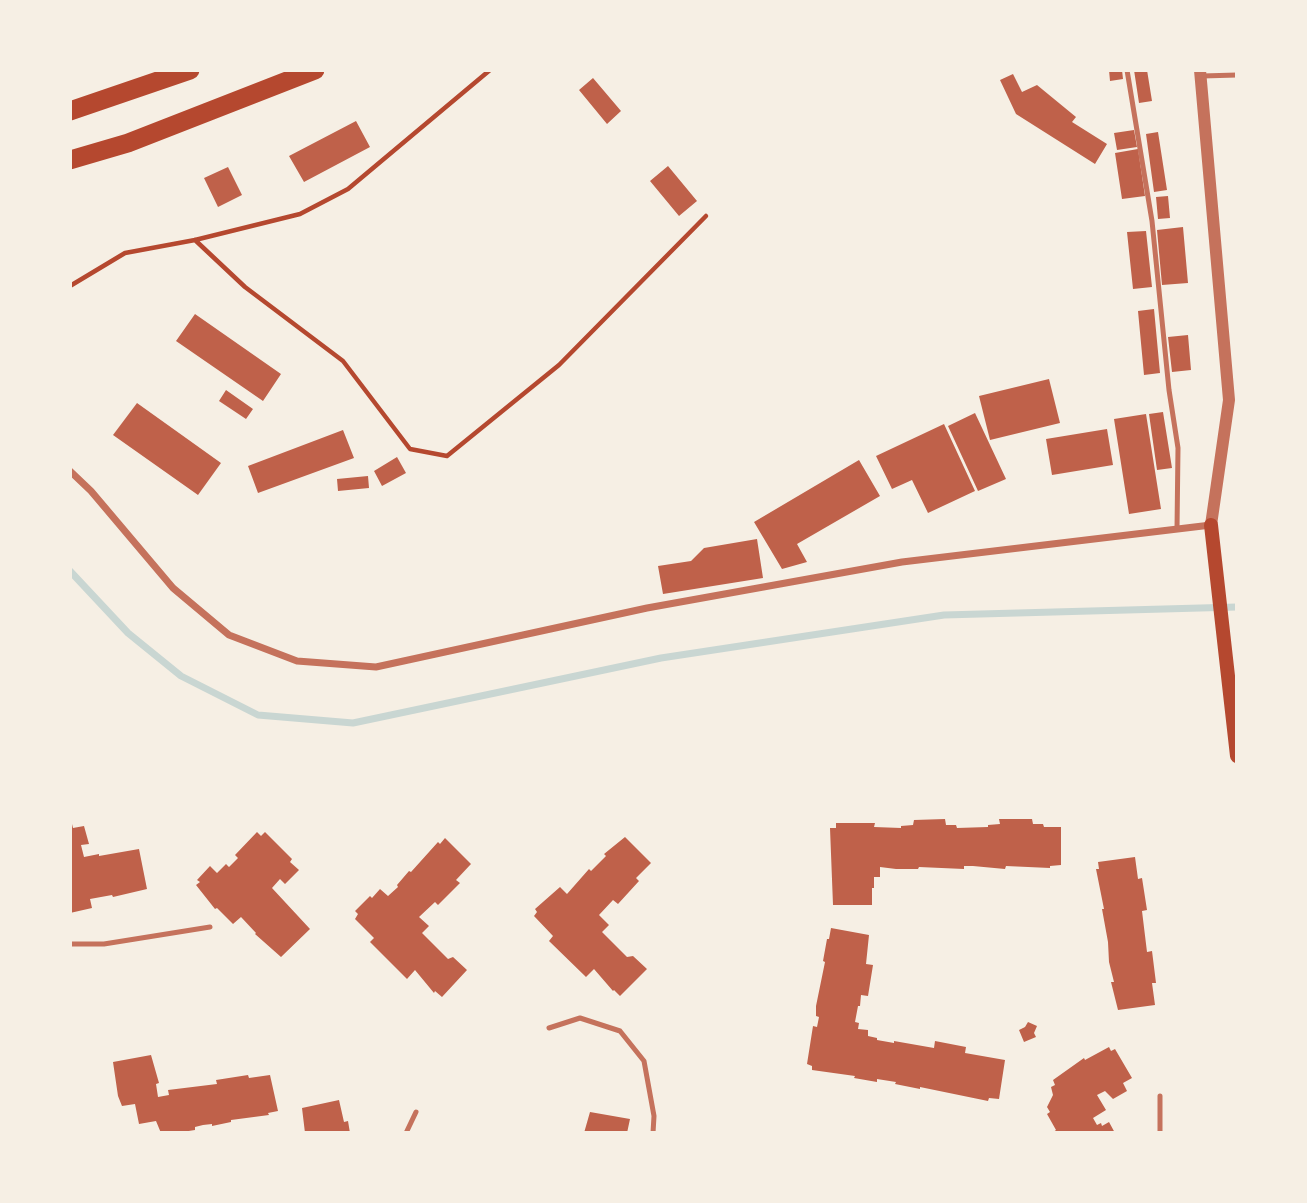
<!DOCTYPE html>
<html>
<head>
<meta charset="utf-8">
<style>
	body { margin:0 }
	#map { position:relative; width:1307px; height:1203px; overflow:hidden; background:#f6efe4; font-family:Jost,sans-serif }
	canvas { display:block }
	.frame { position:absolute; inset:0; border:72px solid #f6efe4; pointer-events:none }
</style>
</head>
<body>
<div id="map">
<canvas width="1307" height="1203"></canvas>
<div class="frame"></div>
</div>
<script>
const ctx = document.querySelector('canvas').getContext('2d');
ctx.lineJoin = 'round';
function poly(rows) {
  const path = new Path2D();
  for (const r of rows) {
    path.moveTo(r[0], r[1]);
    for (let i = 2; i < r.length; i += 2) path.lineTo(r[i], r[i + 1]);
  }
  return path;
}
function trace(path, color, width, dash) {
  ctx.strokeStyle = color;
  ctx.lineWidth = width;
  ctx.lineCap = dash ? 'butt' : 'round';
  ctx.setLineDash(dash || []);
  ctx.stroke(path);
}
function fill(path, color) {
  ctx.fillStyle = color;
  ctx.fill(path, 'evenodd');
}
trace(poly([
	[70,571,128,633,181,676,258,715,353,723,661,658,944,615,1237,607]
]), '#c9d6d2', 7);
fill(poly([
	[1109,70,1122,70,1123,79,1110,81],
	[1134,70,1147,70,1152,101,1139,103],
	[1013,74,1022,92,1037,85,1076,117,1072,122,1107,144,1095,164,1016,114,1000,80],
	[593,78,621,111,607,124,579,90],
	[356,121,370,147,304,182,289,156],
	[1134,130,1137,147,1117,150,1114,133],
	[1158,132,1167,190,1154,192,1146,134],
	[1138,149,1145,196,1122,199,1115,153],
	[668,166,697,201,679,216,650,181],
	[228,167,242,195,218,207,204,178],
	[1168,196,1170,218,1158,219,1156,197],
	[1183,227,1188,283,1162,285,1157,230],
	[1146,231,1152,287,1133,289,1127,232],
	[1154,309,1160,373,1144,375,1138,311],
	[195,314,281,374,263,401,176,341],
	[1188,335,1191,370,1172,372,1168,337],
	[1049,379,1060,423,990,440,979,396],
	[226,390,253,409,246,419,219,401],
	[137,403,221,463,198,495,113,435],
	[1163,412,1172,468,1157,470,1149,414],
	[975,413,1006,479,978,491,948,426],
	[1146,414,1161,509,1129,514,1114,419],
	[944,424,975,491,928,513,912,480,892,489,876,456],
	[1107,429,1113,465,1052,475,1046,439],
	[343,430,354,458,258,493,248,466],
	[397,457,406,473,382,486,374,471],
	[859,460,880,496,797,544,807,562,782,569,754,522],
	[368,476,369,488,338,491,337,479],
	[757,539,763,578,663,594,658,566,691,561,704,548],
	[945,819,946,825,956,825,957,828,988,827,988,825,1000,824,999,819,1032,819,1033,824,1043,824,1044,827,1061,827,1061,865,1050,866,1050,868,1006,866,1005,869,973,866,964,866,964,869,919,867,918,869,896,869,880,867,880,877,874,877,874,888,872,888,872,905,833,905,830,828,836,828,836,823,875,823,874,827,901,828,901,826,913,825,914,820],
	[70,824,72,824,73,828,84,826,89,844,81,845,84,857,99,854,99,856,139,849,147,889,113,897,112,895,90,899,92,908,70,913],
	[257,832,261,836,265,832,292,859,290,862,299,870,285,884,280,879,272,888,310,929,281,957,255,934,256,933,241,917,233,924,217,908,215,909,196,885,200,882,197,880,210,866,217,873,226,864,229,867,238,858,235,855],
	[625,837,651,863,636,878,639,881,618,904,613,900,599,915,609,925,602,932,627,957,633,956,647,969,620,996,614,990,613,991,594,969,586,977,549,941,553,936,534,916,537,912,535,909,560,887,567,894,589,869,591,871,606,856,604,854],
	[445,838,471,864,456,880,460,883,438,905,435,902,419,917,429,926,422,933,448,959,453,957,467,970,442,997,435,991,434,993,415,970,407,979,370,942,374,938,355,919,358,914,355,911,370,896,372,898,380,889,388,896,398,887,397,885,409,871,411,872,438,842,440,844],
	[1135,857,1138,879,1142,878,1147,910,1142,911,1147,952,1152,951,1156,983,1152,983,1155,1005,1118,1010,1111,982,1114,982,1109,962,1108,942,1102,909,1104,909,1096,869,1099,869,1098,862],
	[831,928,869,935,866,964,873,965,868,996,861,995,860,1006,858,1006,855,1022,859,1023,858,1029,868,1030,868,1036,877,1038,877,1040,894,1043,894,1041,934,1048,935,1041,966,1047,965,1053,1005,1060,999,1099,989,1098,988,1101,920,1087,920,1089,895,1084,896,1082,877,1079,877,1082,854,1078,855,1076,812,1070,812,1066,807,1064,813,1026,817,1027,819,1017,816,1016,816,1006,825,962,823,961,827,939,829,939],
	[1028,1022,1037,1026,1034,1033,1036,1037,1024,1042,1019,1030,1025,1027],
	[1109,1047,1111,1051,1115,1049,1132,1078,1123,1083,1127,1091,1113,1099,1105,1091,1097,1095,1106,1110,1093,1118,1097,1125,1101,1123,1102,1126,1109,1122,1115,1133,1052,1133,1056,1130,1047,1114,1050,1112,1047,1107,1053,1095,1051,1087,1055,1085,1053,1080,1084,1058,1085,1060],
	[151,1055,159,1083,156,1084,158,1097,169,1095,168,1090,217,1084,216,1080,248,1075,249,1078,270,1075,278,1111,268,1113,269,1115,231,1120,231,1122,212,1126,212,1124,203,1125,195,1127,195,1130,176,1133,161,1133,156,1121,139,1124,135,1104,122,1106,118,1096,113,1062],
	[339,1100,344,1122,348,1121,350,1133,305,1133,302,1108],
	[590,1112,630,1119,627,1133,584,1133]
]), '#bf614a');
trace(poly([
	[195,240,245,287,343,361,410,449,447,456,559,365,706,216],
	[70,286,125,253,195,240,300,214,348,189,490,70]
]), '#b5482f', 4.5);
trace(poly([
	[1127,70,1152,221,1169,390,1178,448,1177,529],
	[1202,76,1237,75],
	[70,944,104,944,210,927],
	[549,1028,580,1018,620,1031,644,1061,654,1116,653,1133],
	[1160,1096,1160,1133],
	[406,1133,416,1112]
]), '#c5725c', 5);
trace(poly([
	[70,471,91,491,173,588,229,635,297,661,376,667,647,608,902,562,1211,525]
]), '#c5725c', 7);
trace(poly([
	[1200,70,1229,400,1211,525]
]), '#c5725c', 12);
trace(poly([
	[1211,525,1237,756]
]), '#b5482f', 14);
trace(poly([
	[70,111,190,70],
	[70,160,128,143,315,70]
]), '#b5482f', 19);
</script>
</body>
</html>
